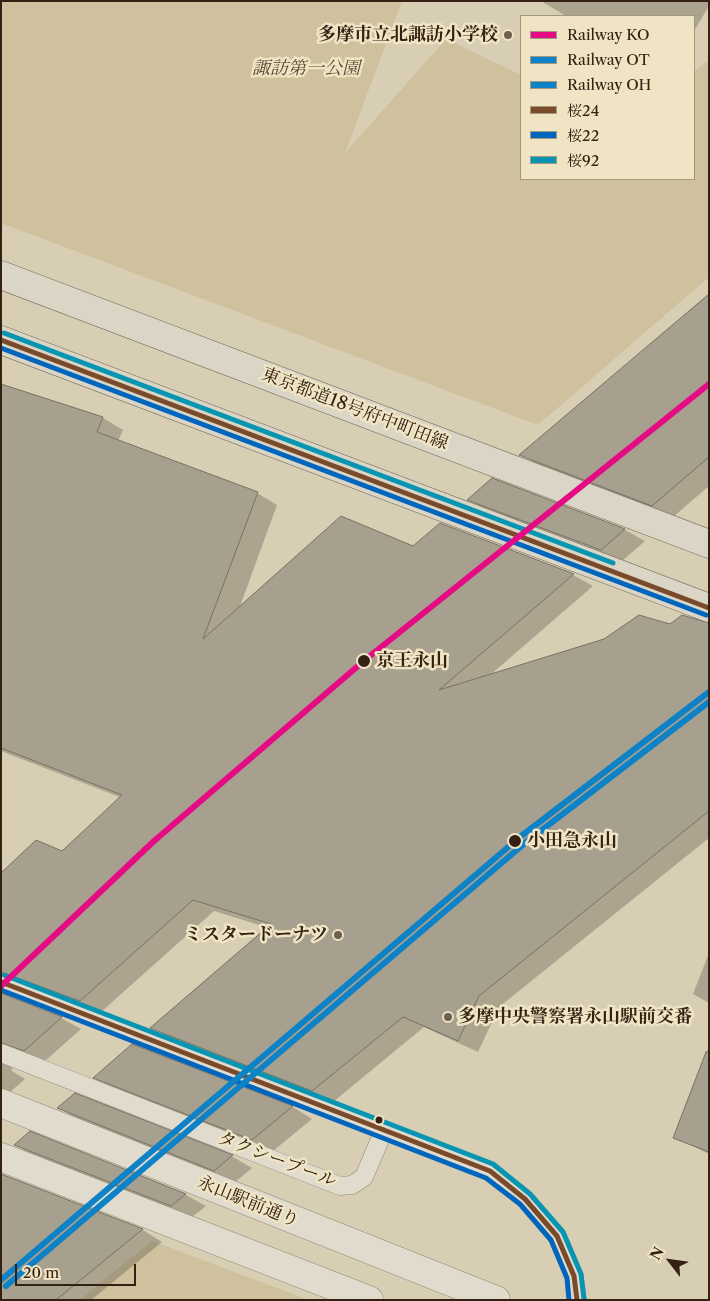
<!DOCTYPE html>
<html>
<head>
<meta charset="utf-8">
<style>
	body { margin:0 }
	#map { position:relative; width:710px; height:1301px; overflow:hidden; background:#d7ceb3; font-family:"Libre Caslon Text","Noto Serif JP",serif }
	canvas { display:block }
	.frame { position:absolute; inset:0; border:2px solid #352114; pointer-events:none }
	.legend { position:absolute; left:520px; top:15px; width:175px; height:165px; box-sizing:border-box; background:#efe4c4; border:1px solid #a5967e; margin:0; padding:6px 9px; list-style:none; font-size:15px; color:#352114 }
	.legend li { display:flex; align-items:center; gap:10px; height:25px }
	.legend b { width:25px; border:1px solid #a5967e }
	.north { position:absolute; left:645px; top:1236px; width:50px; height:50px; -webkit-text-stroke:4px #efe4c4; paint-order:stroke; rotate:300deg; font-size:14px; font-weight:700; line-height:20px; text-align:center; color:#352114 }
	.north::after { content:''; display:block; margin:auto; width:18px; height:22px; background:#352114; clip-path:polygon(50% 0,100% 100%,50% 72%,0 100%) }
	.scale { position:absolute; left:15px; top:1264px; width:121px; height:22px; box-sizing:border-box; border:2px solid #352114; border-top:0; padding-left:6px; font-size:15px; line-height:18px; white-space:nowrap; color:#352114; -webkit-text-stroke:4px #efe4c4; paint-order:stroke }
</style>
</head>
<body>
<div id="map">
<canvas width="710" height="1301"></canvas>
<div class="frame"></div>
<ul class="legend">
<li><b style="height:6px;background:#e50b84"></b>Railway KO</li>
<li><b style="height:6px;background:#0d82c7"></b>Railway OT</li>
<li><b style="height:6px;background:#0d82c7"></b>Railway OH</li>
<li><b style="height:6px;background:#7a4b2a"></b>桜24</li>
<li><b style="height:6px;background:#0065bd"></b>桜22</li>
<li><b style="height:6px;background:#0895b2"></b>桜92</li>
</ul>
<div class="north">N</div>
<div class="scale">20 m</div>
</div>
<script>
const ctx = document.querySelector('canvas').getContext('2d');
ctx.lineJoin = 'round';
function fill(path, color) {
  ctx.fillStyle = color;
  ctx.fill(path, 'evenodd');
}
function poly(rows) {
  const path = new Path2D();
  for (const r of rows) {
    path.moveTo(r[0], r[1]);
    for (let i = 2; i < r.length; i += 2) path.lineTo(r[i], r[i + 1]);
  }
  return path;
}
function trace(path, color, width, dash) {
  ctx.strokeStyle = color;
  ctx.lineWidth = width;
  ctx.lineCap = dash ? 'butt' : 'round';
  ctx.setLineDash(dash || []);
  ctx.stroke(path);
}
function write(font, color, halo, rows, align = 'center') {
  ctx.font = font + ' "Libre Caslon Text","Noto Serif JP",serif';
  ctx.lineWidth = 5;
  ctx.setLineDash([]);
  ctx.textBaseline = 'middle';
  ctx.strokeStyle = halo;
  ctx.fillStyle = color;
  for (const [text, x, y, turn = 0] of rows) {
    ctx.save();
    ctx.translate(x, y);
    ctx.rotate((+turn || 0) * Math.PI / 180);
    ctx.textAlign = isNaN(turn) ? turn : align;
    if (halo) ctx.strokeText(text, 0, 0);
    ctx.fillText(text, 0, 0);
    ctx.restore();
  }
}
fill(poly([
	[1,1,402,1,345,153,446,39,521,75,521,179,694,179,694,71,709,60,709,277,538,425,1,223],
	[152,1241,309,1300,79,1300]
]), '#cfc19e');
fill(poly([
	[541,1,709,1,709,6,694,31,694,16,566,16],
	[709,295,709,486,673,517,541,466,522,455],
	[1,385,103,418,123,430,118,441,257,493,277,505,239,609,414,547,573,575,593,586,489,676,670,626,709,624,709,838,499,1007,478,1052,424,1027,333,1102,172,1039,152,1028,269,928,214,911,101,1012,14,985,10,996,13,999,61,1018,81,1029,45,1061,11,1062,12,1071,25,1079,1,1100,1,875,62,852,122,798,1,751],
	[492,480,625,530,645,541,622,561,489,511,469,500],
	[709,953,709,1003,693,994],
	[132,1045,293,1107,312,1119,273,1151,115,1089,95,1077],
	[709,1046,709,1154,675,1137],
	[75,1095,233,1157,252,1168,235,1182,79,1120,59,1108],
	[31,1133,186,1195,206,1206,192,1217,36,1157,16,1145],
	[1,1175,143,1230,162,1242,91,1300,1,1300]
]), '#0003');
const building = poly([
	[709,294,709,457,652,506,519,455,709,294],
	[1,384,103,417,97,432,258,492,203,639,341,516,413,546,440,523,574,574,439,690,604,639,639,615,670,624,682,615,709,623,709,811,479,996,458,1041,403,1017,312,1091,150,1028,271,924,193,900,80,1001,1,972,1,873,36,840,62,851,122,795,1,748,1,384],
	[492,478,625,529,601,550,467,500,492,478],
	[1,993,62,1017,24,1051,1,1043,1,993],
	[132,1044,293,1106,252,1140,93,1078,132,1044],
	[706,1052,709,1052,709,1152,673,1138,706,1052],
	[75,1093,233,1155,214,1171,57,1108,75,1093],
	[30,1131,186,1194,171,1206,14,1145,30,1131],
	[1,1174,143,1229,56,1300,1,1300,1,1174]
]);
fill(building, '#a8a08e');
trace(building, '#787062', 1);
const service = poly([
	[1,982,490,1171,525,1199,557,1236,574,1276,577,1300],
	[1,1053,340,1186,352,1185,364,1177,384,1130]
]);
const tertiary = poly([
	[1,1103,496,1300],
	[1,1157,369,1300]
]);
const primary = poly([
	[1,275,709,544],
	[1,340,709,608]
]);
trace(service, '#8f8776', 19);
trace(tertiary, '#8f8776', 29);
trace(primary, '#787062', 29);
trace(service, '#e0dbcd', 18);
trace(tertiary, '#e0dbcd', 28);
trace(primary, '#dad5c5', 28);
trace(poly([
	[1,340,709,608],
	[1,982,490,1171,525,1199,557,1236,574,1276,577,1300]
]), '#7a4b2a', 5);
trace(poly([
	[1,348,706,615],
	[1,990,486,1178,520,1204,551,1240,567,1278,569,1300]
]), '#0065bd', 5);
trace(poly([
	[4,333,613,563],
	[4,975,493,1164,530,1194,563,1232,581,1274,584,1299]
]), '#0895b2', 5);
trace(poly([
	[1,986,154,841,365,660,709,384]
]), '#e50b84', 6);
trace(poly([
	[1,1280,520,837,709,692]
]), '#0d82c7', 6);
trace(poly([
	[6,1286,525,843,709,702]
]), '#0d82c7', 6);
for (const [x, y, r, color] of [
	[508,35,5,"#6e5e4c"],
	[364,661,7,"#352114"],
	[515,841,7,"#352114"],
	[338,935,5,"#6e5e4c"],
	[448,1017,5,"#6e5e4c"],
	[379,1120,4.5,"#352114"]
]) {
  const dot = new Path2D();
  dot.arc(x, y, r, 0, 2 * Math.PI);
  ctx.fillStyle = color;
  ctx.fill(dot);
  trace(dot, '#efe4c4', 2);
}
write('bold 18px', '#352114', '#efe4c4', [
	["多摩市立北諏訪小学校",498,35],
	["ミスタードーナツ",328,935],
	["多摩中央警察署永山駅前交番",458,1017,"left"]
], 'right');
write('italic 18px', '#5a4632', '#efe4c4', [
	["諏訪第一公園",306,69]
]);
write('18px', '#352114', '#efe4c4', [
	["東京都道18号府中町田線",355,409,21],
	["タクシープール",277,1160,21],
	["永山駅前通り",248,1202,22]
]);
write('bold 18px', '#352114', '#efe4c4', [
	["京王永山",376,661],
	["小田急永山",527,841]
], 'left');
</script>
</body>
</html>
